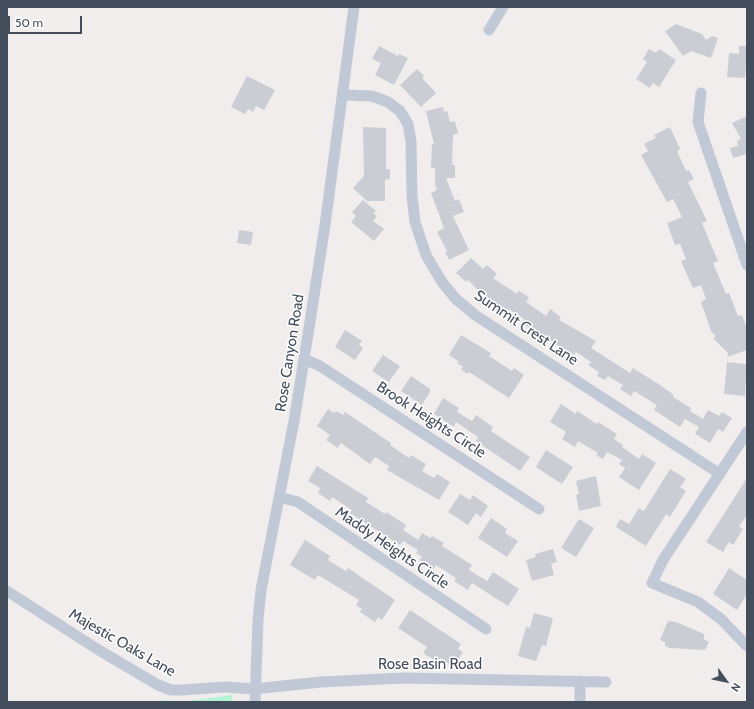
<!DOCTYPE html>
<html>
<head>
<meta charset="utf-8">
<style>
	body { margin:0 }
	#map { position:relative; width:754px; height:709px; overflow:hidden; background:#f0edec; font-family:Cabin,sans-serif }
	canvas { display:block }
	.frame { position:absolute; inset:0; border:8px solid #434d5c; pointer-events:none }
	.north { position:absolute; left:706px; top:661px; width:40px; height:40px; -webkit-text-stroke:3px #fff; paint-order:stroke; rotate:123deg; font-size:11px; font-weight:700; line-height:16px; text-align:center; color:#434d5c }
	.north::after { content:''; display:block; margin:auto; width:14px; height:18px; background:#434d5c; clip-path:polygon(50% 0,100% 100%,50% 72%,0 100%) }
	.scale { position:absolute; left:8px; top:16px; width:74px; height:18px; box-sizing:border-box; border:2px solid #434d5c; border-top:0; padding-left:5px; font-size:12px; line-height:14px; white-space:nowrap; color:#434d5c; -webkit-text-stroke:3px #fff; paint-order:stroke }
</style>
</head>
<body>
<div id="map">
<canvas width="754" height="709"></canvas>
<div class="frame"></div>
<div class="north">N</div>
<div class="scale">50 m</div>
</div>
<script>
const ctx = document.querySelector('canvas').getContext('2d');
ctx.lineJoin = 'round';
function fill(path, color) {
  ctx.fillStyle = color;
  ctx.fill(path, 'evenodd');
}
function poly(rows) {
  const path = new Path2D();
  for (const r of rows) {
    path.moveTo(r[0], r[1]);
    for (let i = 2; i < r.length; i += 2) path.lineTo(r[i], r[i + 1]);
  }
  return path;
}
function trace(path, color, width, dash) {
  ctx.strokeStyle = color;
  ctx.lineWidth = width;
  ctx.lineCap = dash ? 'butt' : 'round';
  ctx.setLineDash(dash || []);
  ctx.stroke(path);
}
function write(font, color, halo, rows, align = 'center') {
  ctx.font = font + ' Cabin,sans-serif';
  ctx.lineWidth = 3;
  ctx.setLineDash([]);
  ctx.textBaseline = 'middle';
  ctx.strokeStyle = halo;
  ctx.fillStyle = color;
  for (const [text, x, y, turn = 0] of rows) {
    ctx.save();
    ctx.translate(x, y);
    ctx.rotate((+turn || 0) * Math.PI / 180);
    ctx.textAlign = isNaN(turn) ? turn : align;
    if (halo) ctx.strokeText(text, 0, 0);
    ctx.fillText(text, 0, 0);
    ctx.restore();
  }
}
fill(poly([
	[232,695,232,702,161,702,162,700,181,702]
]), '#b5f3d6');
fill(poly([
	[676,24,702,34,706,40,712,36,718,38,711,58,691,51,683,56,665,31],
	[379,46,398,56,399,54,408,58,394,85,375,75,381,63,372,59],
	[739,46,747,46,745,78,727,77,729,53,739,54],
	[649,49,656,53,659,49,676,60,659,87,653,83,650,88,636,79,647,62,643,59],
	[417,69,424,76,422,78,436,93,421,107,400,85],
	[247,76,275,90,264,110,256,106,253,112,248,109,245,114,231,107],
	[443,107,444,112,447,111,450,122,455,121,458,133,453,135,452,165,455,165,455,178,446,178,455,201,459,199,464,212,453,216,469,250,449,260,445,252,447,251,437,232,444,228,431,193,437,190,435,184,435,168,431,168,432,144,434,144,426,111],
	[747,116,747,154,733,158,730,148,738,146,737,140,741,139,732,123],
	[363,127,386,128,386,169,390,169,390,179,385,180,385,201,367,201,353,188,364,176],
	[670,127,680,149,677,151,686,171,689,170,694,179,688,182,707,221,702,223,718,261,713,263,726,294,729,293,738,316,742,315,747,329,747,350,727,357,728,353,713,338,716,336,711,331,701,302,706,299,701,285,693,288,681,261,686,259,680,244,675,245,667,223,682,217,673,199,667,202,641,155,648,151,644,144,656,138,654,135],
	[363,200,376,211,373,213,377,216,373,221,384,229,374,241,351,222,356,216,352,212],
	[239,230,253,232,251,245,237,243],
	[471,258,483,269,487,265,497,274,493,278,517,294,519,291,529,297,526,302,546,316,550,309,561,317,559,320,596,341,591,348,630,373,633,368,660,385,674,395,673,397,691,408,690,411,703,419,708,410,719,416,722,412,732,418,723,432,718,429,710,443,695,434,699,427,685,419,680,427,654,410,657,405,634,391,631,396,620,389,623,385,608,376,605,380,597,376,599,372,588,365,591,362,576,352,574,355,546,338,545,340,523,323,525,320,509,309,507,312,487,299,468,280,466,282,456,273],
	[345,330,362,341,359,345,363,348,355,360,335,347],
	[461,335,491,353,489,356,512,371,514,368,524,375,509,398,469,372,468,374,461,370,463,367,457,363,458,361,449,355],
	[383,355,400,366,389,382,372,371],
	[727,362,747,364,745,396,724,394],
	[411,376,430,389,430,392,422,405,401,391],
	[443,398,459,408,457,412,472,421,476,415,493,427,491,431,530,457,520,471,476,441,478,437,456,422,454,427,434,414],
	[561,404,576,414,577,411,597,424,598,422,617,434,614,439,623,445,622,447,639,459,642,454,656,463,639,490,619,477,625,468,619,464,622,460,607,452,603,459,596,455,598,453,578,441,575,447,562,439,566,432,550,422],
	[328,409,334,413,336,411,343,415,345,412,391,443,390,445,409,458,411,455,426,464,422,471,434,478,437,474,450,482,439,500,387,470,389,466,375,457,370,464,341,443,338,448,326,440,330,435,317,426],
	[546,450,573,467,562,484,536,467],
	[317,466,368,498,366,502,385,514,386,512,406,525,403,530,418,540,422,533,430,538,432,536,444,543,442,546,472,565,469,570,487,581,493,572,519,589,508,606,472,583,468,590,454,581,456,578,436,565,434,569,419,560,422,557,416,553,418,550,403,541,400,545,350,513,352,510,332,497,330,501,318,493,320,488,308,481],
	[670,469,686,479,680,487,686,491,670,517,666,514,646,546,616,527,620,519,629,524,639,508,644,511],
	[596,476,601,506,579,511,576,495,579,494,576,481],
	[747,478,747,515,739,526,743,529,733,545,729,542,723,552,706,542],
	[460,494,470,500,473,495,488,506,481,517,476,513,468,525,448,512],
	[491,518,507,529,505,533,518,541,507,557,478,538],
	[579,519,594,528,576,557,561,548],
	[305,540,330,556,328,560,346,571,348,568,395,600,382,620,378,617,375,622,360,612,362,609,356,605,359,600,318,575,315,580,290,565],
	[553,549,557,562,551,564,554,575,532,581,526,560,536,557,535,554],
	[729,568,747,580,747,594,737,610,713,594],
	[410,610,461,644,458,649,463,652,456,663,452,659,449,664,440,658,438,662,423,653,427,647,398,628],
	[534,613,553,618,546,646,542,645,536,661,518,656,526,627,530,628],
	[668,621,676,622,704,634,704,639,709,642,705,650,670,648,665,646,665,642,660,640]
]), '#cbcdd5');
trace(poly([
	[489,30,503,7],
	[701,93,698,122,747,265],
	[343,95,372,96,388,102,400,111,408,124,411,141,412,196,415,222,426,255,442,282,456,299,475,315,720,474],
	[304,359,320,366,539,509],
	[747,432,663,560,652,583,698,602,721,619,747,646],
	[279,497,298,502,486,629],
	[7,591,97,649,158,685,171,690,183,690,225,687,254,689,321,682,404,678,606,682],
	[255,702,258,620,261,590,294,421,310,322,325,225,354,7],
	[580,702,580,681]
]), '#c1c9d6', 11);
write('15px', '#434d5c', '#fff', [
	["Summit Crest Lane",526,328,34],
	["Rose Canyon Road",290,353,-81],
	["Brook Heights Circle",431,420,33],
	["Maddy Heights Circle",392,548,34],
	["Majestic Oaks Lane",122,643,30],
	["Rose Basin Road",430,665]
]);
</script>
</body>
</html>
